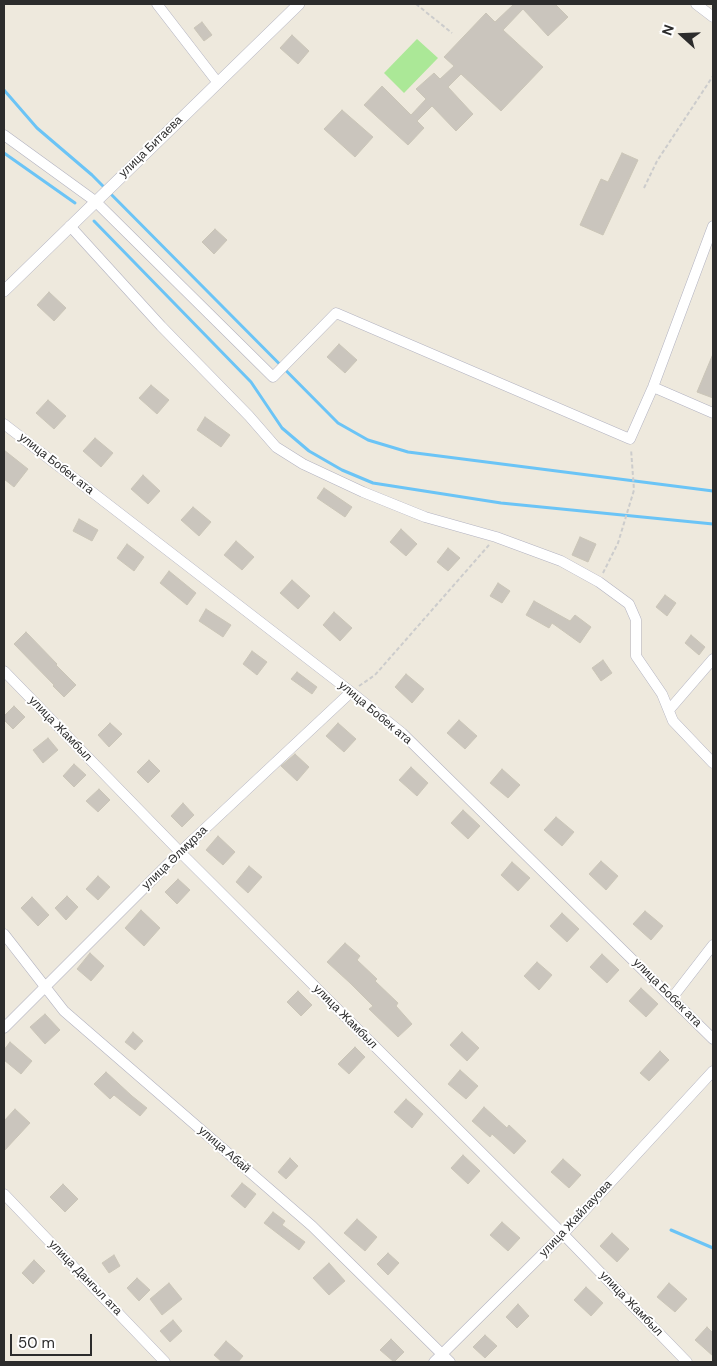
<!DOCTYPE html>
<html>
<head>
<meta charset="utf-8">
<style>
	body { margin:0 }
	#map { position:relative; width:717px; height:1366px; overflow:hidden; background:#eee9dd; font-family:"DM Sans",sans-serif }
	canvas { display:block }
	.frame { position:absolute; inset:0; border:5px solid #2c2c2c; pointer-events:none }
	.north { position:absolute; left:657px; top:10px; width:50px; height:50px; -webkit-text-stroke:4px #fff; paint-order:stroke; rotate:290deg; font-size:14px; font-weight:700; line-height:20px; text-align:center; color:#2c2c2c }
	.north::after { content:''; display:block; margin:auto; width:18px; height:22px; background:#2c2c2c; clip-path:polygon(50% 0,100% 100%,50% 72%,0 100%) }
	.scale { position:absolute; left:10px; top:1334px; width:82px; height:22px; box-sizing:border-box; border:2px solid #2c2c2c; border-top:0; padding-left:6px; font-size:15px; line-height:18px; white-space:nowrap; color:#2c2c2c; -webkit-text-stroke:4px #fff; paint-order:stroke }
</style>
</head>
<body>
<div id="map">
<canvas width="717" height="1366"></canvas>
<div class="frame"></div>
<div class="north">N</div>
<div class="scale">50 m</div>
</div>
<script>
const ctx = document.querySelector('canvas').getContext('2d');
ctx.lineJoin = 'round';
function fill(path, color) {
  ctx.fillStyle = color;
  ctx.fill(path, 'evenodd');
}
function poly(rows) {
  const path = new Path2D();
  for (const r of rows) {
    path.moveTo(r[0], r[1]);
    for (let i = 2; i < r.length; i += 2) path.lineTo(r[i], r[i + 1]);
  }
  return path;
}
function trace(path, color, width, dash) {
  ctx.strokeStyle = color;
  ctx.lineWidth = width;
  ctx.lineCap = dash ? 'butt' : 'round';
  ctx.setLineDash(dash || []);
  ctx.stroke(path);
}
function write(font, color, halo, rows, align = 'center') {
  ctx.font = font + ' "DM Sans",sans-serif';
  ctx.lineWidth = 4;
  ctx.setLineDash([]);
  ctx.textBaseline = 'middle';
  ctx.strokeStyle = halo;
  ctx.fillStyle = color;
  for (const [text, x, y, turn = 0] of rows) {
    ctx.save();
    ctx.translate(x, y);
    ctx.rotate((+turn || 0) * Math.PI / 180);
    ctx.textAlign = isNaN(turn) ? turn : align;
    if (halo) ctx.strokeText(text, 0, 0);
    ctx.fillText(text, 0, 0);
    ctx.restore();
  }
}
fill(poly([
	[417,39,438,58,404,93,384,73]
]), '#abe897');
trace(poly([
	[4,90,37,128,92,175,338,423,368,440,408,452,713,491],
	[4,153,75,203],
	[94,221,251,382,282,428,309,451,342,470,373,483,501,503,713,524],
	[671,1230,713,1248]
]), '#6bc4f6', 3);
const building = poly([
	[514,4,555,4,568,17,548,36,523,9,503,30,543,67,501,111,461,74,448,87,473,114,456,131,432,106,417,121,424,128,408,145,364,105,382,86,411,115,426,99,416,89,434,73,440,79,454,66,444,57,486,13,495,22,514,4],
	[202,22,212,35,204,41,194,28,202,22],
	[292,35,309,51,298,64,280,48,292,35],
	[342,110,373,137,355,157,324,129,342,110],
	[622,153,638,160,603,235,580,225,601,179,608,182,622,153],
	[215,229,227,240,214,254,202,242,215,229],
	[49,292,66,308,54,321,37,305,49,292],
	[339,344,357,360,345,373,327,357,339,344],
	[713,354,713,398,697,392,713,354],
	[151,385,169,400,157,414,139,398,151,385],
	[48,400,66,416,54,429,36,413,48,400],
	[205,417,230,435,221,447,197,430,205,417],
	[95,438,113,453,101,467,83,451,95,438],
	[4,450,28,469,14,487,4,479,4,450],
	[143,475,160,491,148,504,131,489,143,475],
	[324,488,352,507,345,517,317,498,324,488],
	[193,507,211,522,199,536,181,520,193,507],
	[79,519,98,530,92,541,73,531,79,519],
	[401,529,417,544,406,556,390,542,401,529],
	[580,537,596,544,588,562,572,555,580,537],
	[236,541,254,557,242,570,224,555,236,541],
	[127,544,144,557,134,571,117,558,127,544],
	[448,548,460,558,448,571,437,562,448,548],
	[169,571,196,593,187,605,160,583,169,571],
	[292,580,310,596,298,609,280,593,292,580],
	[498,583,510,591,502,603,490,596,498,583],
	[665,595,676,603,667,616,656,607,665,595],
	[534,601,570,621,575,615,591,627,580,643,552,623,549,628,526,615,534,601],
	[206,609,231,625,223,637,199,621,206,609],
	[334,612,352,628,340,641,323,625,334,612],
	[26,632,57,664,56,665,76,685,64,697,53,686,54,685,14,644,26,632],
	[691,635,705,647,699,655,685,643,691,635],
	[252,651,267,662,257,675,243,664,252,651],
	[603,660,612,673,601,681,592,668,603,660],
	[297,672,317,687,312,694,291,679,297,672],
	[406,674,424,689,412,703,395,687,406,674],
	[14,706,25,717,13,729,4,720,4,716,14,706],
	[459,720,477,736,465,749,447,733,459,720],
	[110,723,122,734,109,747,98,735,110,723],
	[338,723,356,739,344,752,326,736,338,723],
	[48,738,58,750,43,763,33,750,48,738],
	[295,754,309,767,297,781,281,766,295,754],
	[149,760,160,771,148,783,137,772,149,760],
	[74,764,86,775,74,787,63,776,74,764],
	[411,767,428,783,417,796,399,780,411,767],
	[502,769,520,785,508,798,490,783,502,769],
	[99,789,110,800,98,812,86,801,99,789],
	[183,803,194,815,182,827,171,816,183,803],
	[463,810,480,826,468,839,451,823,463,810],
	[556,817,574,832,562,846,544,830,556,817],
	[218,836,235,852,223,865,206,850,218,836],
	[601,861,618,876,606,890,589,874,601,861],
	[512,862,530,878,518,891,501,875,512,862],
	[249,866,262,877,248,893,236,882,249,866],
	[98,876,110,887,98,900,86,889,98,876],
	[178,879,190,890,177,904,165,892,178,879],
	[67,896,78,907,66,920,55,908,67,896],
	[32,897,49,915,38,926,21,908,32,897],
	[141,910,160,928,144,946,125,928,141,910],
	[645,911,663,926,651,940,633,924,645,911],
	[562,913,579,929,567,942,550,926,562,913],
	[345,943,360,956,357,960,377,979,375,981,398,1003,396,1006,412,1024,398,1037,369,1009,373,1006,350,983,327,962,345,943],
	[90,953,104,966,91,981,77,969,90,953],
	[602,954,619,970,607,983,590,967,602,954],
	[537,962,552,975,539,990,524,976,537,962],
	[641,988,658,1004,646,1017,629,1001,641,988],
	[298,991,312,1005,301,1016,287,1002,298,991],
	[45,1014,60,1030,45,1044,30,1027,45,1014],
	[133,1032,143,1041,135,1050,125,1042,133,1032],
	[462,1032,479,1048,467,1061,450,1045,462,1032],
	[10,1042,32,1061,21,1074,4,1060,4,1050,10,1042],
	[355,1047,365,1057,349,1074,338,1064,355,1047],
	[660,1051,669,1060,649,1081,640,1073,660,1051],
	[460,1070,478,1086,466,1099,448,1084,460,1070],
	[106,1072,132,1096,147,1108,140,1116,114,1095,110,1099,94,1084,106,1072],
	[406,1099,423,1114,412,1128,394,1112,406,1099],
	[484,1107,507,1128,509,1125,526,1141,514,1154,492,1134,490,1137,472,1121,484,1107],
	[15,1109,30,1123,4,1151,4,1121,15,1109],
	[463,1155,480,1171,468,1184,451,1168,463,1155],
	[290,1158,298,1166,286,1179,278,1172,290,1158],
	[563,1159,581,1175,569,1188,551,1172,563,1159],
	[242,1183,256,1194,245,1208,231,1196,242,1183],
	[63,1184,78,1199,65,1212,50,1197,63,1184],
	[273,1212,285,1221,282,1225,305,1242,299,1250,264,1223,273,1212],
	[357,1219,377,1237,365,1251,344,1233,357,1219],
	[502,1222,520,1238,508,1251,490,1235,502,1222],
	[612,1233,629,1249,617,1262,600,1246,612,1233],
	[388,1253,399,1263,388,1275,377,1264,388,1253],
	[114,1255,120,1266,109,1273,102,1263,114,1255],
	[34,1260,45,1271,33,1284,22,1273,34,1260],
	[329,1263,345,1281,329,1295,313,1278,329,1263],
	[137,1278,150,1290,139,1301,127,1288,137,1278],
	[169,1283,182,1299,162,1315,150,1299,169,1283],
	[669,1283,687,1299,675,1312,657,1297,669,1283],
	[586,1287,603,1303,591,1316,574,1300,586,1287],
	[518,1304,529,1316,517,1328,506,1317,518,1304],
	[173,1320,182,1331,170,1342,160,1331,173,1320],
	[707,1327,713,1333,713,1356,695,1340,707,1327],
	[485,1335,497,1346,485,1358,473,1347,485,1335],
	[391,1339,404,1352,394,1362,380,1350,391,1339],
	[226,1341,243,1356,238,1362,222,1362,214,1355,226,1341]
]);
fill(building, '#cac5bd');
trace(building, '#cac5b7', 1);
const minor = poly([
	[157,4,218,83],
	[696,4,713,17],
	[4,135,95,201,273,377,336,313,630,439,653,387,713,226],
	[70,226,161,326,249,416,276,447,303,464,363,492,425,517,496,537,561,561,599,582,629,604,636,620,636,656,662,694,673,721,713,763],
	[653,387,713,413],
	[4,424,351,692,402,733,713,1039],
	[4,671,180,852,563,1234,687,1362],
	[669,710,713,659],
	[4,934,64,1011,312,1226,450,1362],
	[672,998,713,945],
	[4,1028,180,852,351,692],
	[4,1194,165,1362],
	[434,1362,563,1234,713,1071]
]);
const tertiary = poly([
	[4,291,299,4]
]);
trace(minor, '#b2b2c0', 11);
trace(tertiary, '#b2b2c0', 12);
trace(poly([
	[416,4,452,33],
	[644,188,657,161,713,76],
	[603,573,618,543,634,490,631,449],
	[359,686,375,675,489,545]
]), '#ccc', 2, [4, 2.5]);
trace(minor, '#fff', 10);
trace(tertiary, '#fff', 11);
write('12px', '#2c2c2c', '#fff', [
	["улица Битаева",151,147,-44],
	["улица Бобек ата",56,464,38],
	["улица Бобек ата",375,713,40],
	["улица Жамбыл",60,729,46],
	["улица Әлмұрза",175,858,-44],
	["улица Бобек ата",667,993,45],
	["улица Жамбыл",345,1017,45],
	["улица Абай",224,1150,41],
	["улица Жайлауова",576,1219,-47],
	["улица Дангыл ата",85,1278,46],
	["улица Жамбыл",631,1304,46]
]);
</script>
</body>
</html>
